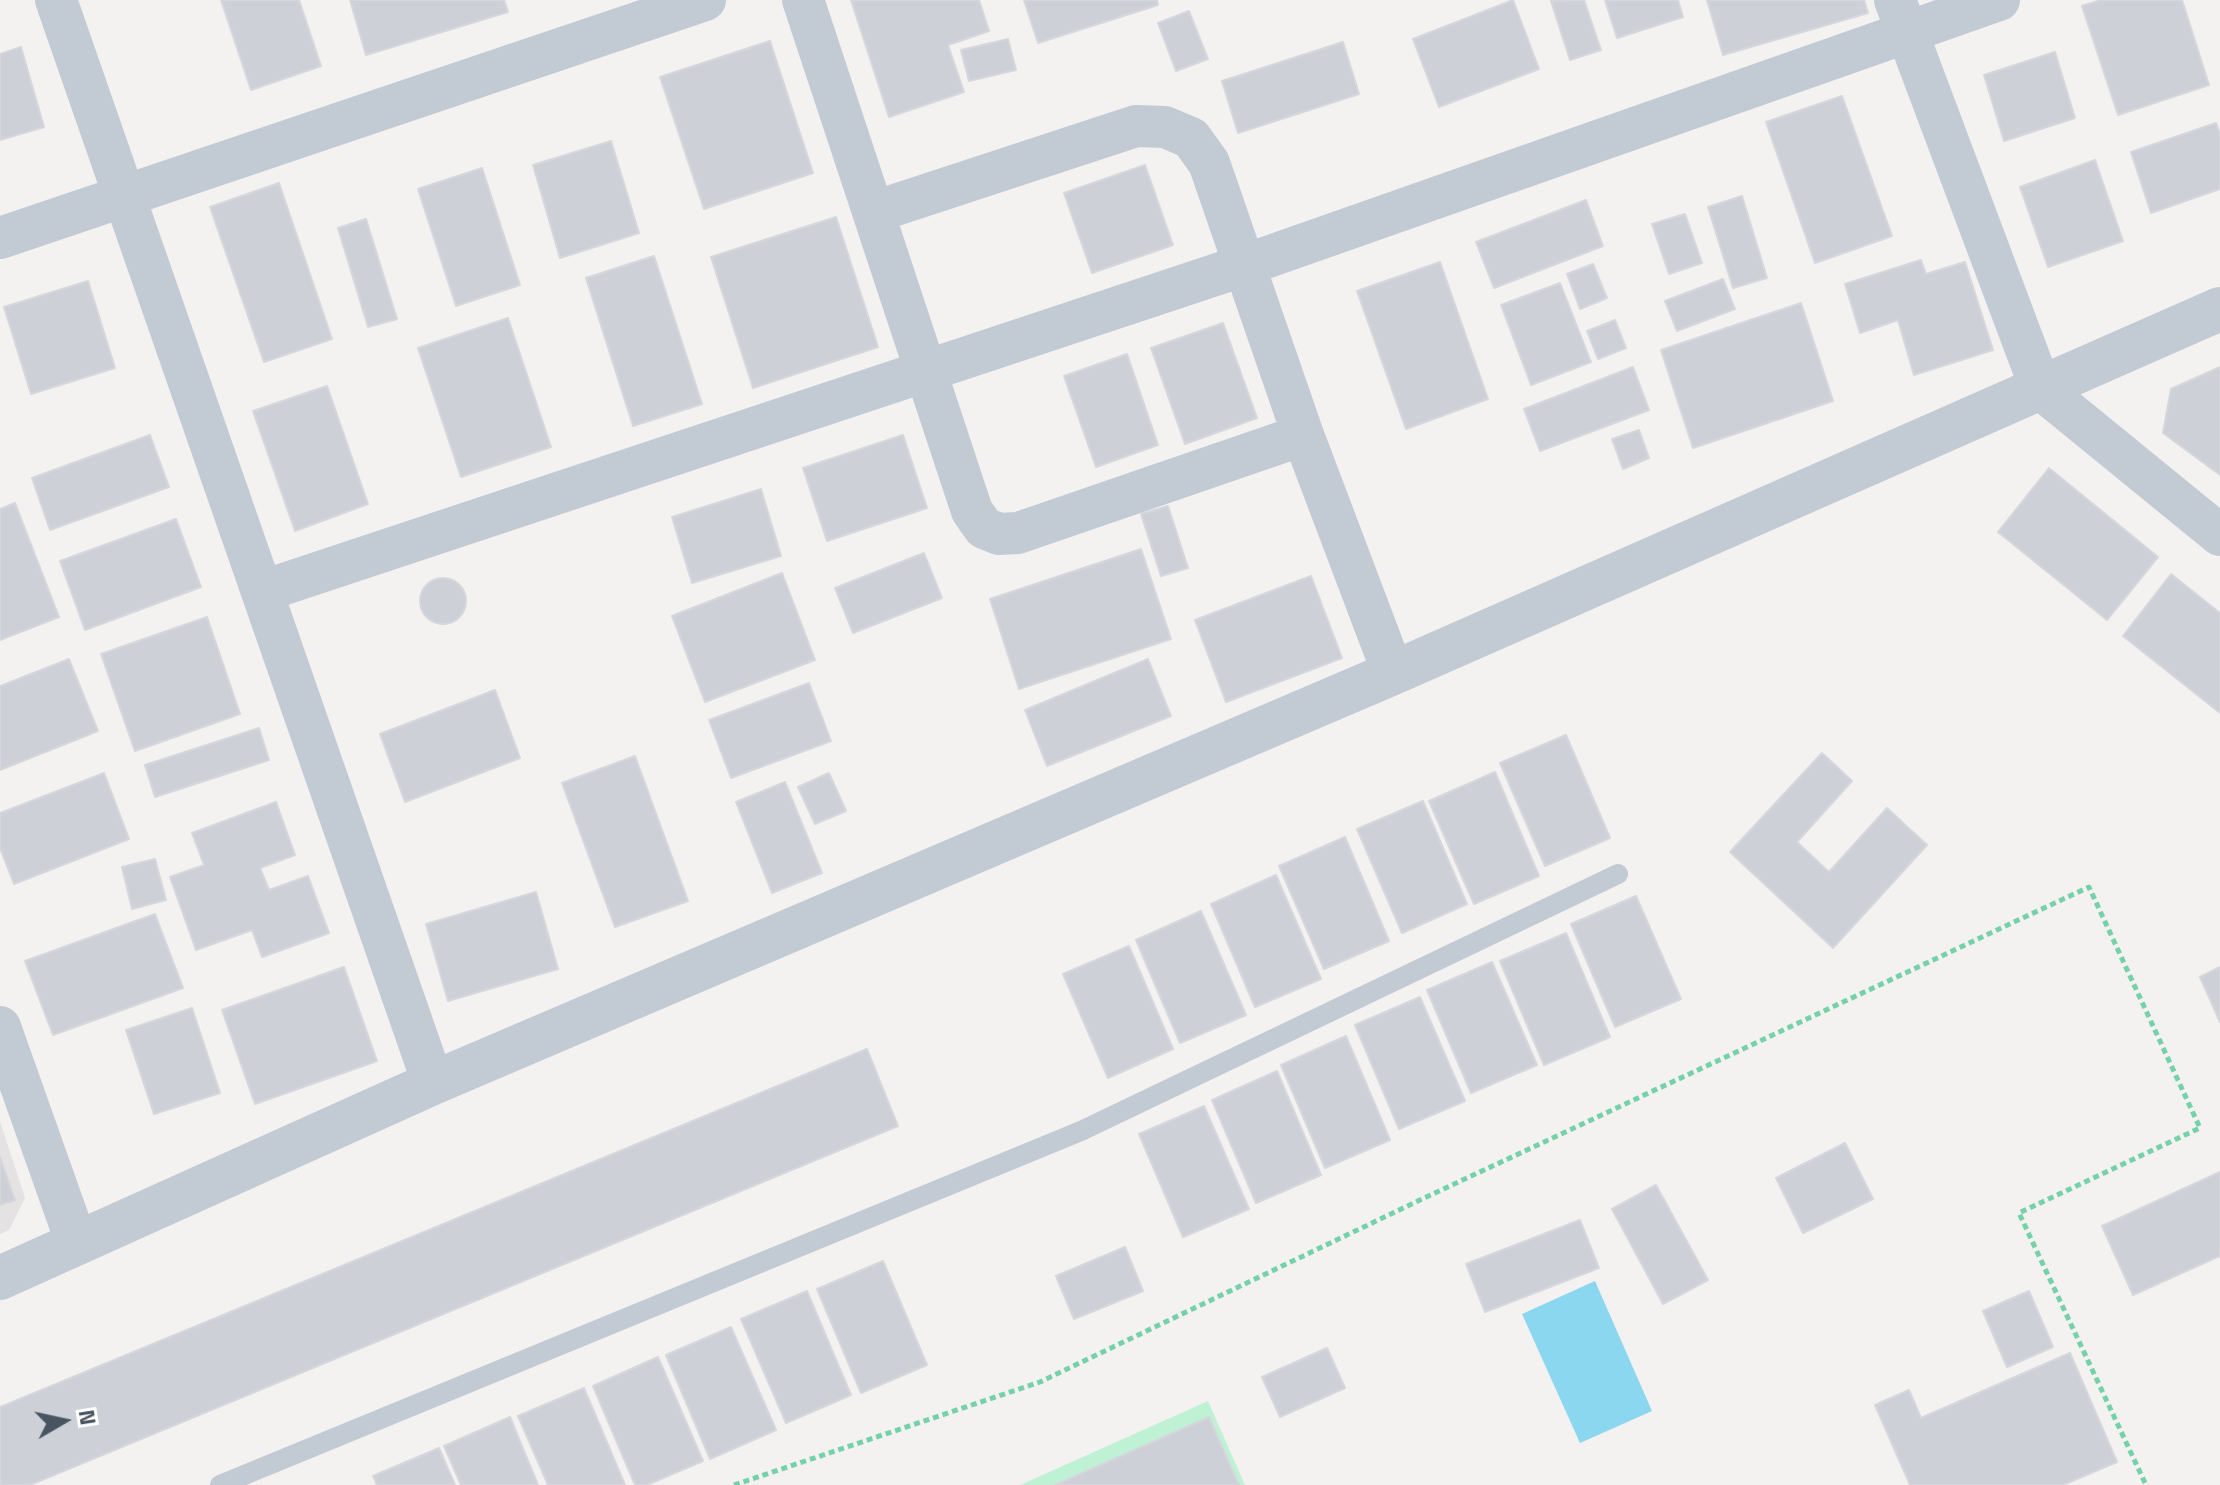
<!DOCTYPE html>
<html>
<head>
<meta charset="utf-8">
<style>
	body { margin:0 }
	#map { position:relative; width:2220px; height:1485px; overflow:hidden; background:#f4f1f1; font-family:"Titillium Web",sans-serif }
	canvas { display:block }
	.north { position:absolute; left:24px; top:1381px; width:80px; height:80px; -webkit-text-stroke:6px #fff; paint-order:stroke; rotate:81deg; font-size:22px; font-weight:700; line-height:32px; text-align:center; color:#485460 }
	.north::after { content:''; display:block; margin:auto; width:28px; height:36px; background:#485460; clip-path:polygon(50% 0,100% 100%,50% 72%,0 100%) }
</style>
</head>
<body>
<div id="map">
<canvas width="2220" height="1485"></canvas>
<div class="north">N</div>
</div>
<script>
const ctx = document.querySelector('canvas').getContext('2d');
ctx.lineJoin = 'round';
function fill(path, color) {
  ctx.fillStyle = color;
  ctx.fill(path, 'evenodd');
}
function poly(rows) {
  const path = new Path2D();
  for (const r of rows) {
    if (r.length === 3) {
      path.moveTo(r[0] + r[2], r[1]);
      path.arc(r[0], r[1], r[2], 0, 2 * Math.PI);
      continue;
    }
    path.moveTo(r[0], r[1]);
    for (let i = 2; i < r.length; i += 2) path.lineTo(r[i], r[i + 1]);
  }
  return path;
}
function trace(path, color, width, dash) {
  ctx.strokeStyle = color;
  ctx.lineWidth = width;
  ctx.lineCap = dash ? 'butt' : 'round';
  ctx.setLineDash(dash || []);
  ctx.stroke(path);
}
fill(poly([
	[0,1121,25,1198,9,1230,0,1234]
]), '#e5e2e3');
fill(poly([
	[1208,1401,1245,1485,1020,1485]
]), '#bff2d5');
fill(poly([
	[1595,1281,1652,1411,1580,1443,1522,1314]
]), '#8bd7f0');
const building = poly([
	[221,0,299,0,321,66,251,90,221,0],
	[350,0,504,0,508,12,366,55,350,0],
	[851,0,979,0,989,31,948,45,964,92,889,117,851,0],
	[1024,0,1157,0,1158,5,1038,43,1024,0],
	[1513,0,1539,69,1439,107,1413,39,1513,0],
	[1584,0,1601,50,1570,60,1551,1,1584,0],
	[1605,0,1678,0,1683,17,1617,38,1605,0],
	[1707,0,1864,0,1868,13,1723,55,1707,0],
	[2101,0,2182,0,2209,85,2118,115,2082,6,2101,0],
	[1189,11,1208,59,1176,71,1158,23,1189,11],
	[1008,39,1016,70,969,81,961,50,1008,39],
	[770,41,813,173,704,209,660,77,770,41],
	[1343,42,1359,94,1238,133,1222,81,1343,42],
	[21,47,44,127,0,140,0,54,21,47],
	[2055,52,2075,118,2004,141,1984,75,2055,52],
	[1842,96,1892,236,1815,263,1766,122,1842,96],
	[2216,123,2220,135,2220,189,2151,213,2131,152,2216,123],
	[611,141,639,233,560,258,533,165,611,141],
	[2095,160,2123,241,2048,267,2020,187,2095,160],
	[1145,165,1173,245,1092,273,1064,193,1145,165],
	[482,168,520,285,456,306,418,189,482,168],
	[279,183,332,339,264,362,210,207,279,183],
	[1742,196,1767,278,1733,288,1708,207,1742,196],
	[1586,200,1603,246,1494,288,1476,242,1586,200],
	[1685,214,1702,263,1669,274,1652,224,1685,214],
	[836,217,878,347,753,388,711,257,836,217],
	[366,219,397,319,368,327,338,228,366,219],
	[654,256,702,404,633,426,586,278,654,256],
	[1921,260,1926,274,1965,262,1993,350,1914,375,1898,320,1860,333,1845,284,1921,260],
	[1440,262,1488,399,1406,429,1357,291,1440,262],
	[1593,264,1607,298,1580,309,1567,274,1593,264],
	[1723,279,1735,309,1677,331,1665,301,1723,279],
	[88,281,115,368,31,394,4,307,88,281],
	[1560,283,1591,362,1531,385,1501,305,1560,283],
	[1801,303,1833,401,1693,448,1661,350,1801,303],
	[508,318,551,447,461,477,418,348,508,318],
	[1615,320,1626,348,1598,359,1587,331,1615,320],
	[1223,323,1257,418,1185,444,1151,348,1223,323],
	[1127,354,1158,445,1096,467,1064,376,1127,354],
	[1633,367,1649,410,1540,451,1524,409,1633,367],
	[2220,367,2220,475,2163,433,2171,389,2220,367],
	[327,386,368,504,295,531,253,411,327,386],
	[1639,430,1649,458,1623,469,1612,439,1639,430],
	[150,435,169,487,50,530,32,478,150,435],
	[903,435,927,508,827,541,803,468,903,435],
	[2049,468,2158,557,2107,620,1998,532,2049,468],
	[761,489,781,556,692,583,672,517,761,489],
	[15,503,59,617,0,640,0,509,15,503],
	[1168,506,1188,568,1161,576,1141,514,1168,506],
	[176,519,201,587,85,630,60,561,176,519],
	[1141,549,1171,639,1019,689,990,599,1141,549],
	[924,553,942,598,853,633,835,588,924,553],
	[782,573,815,660,705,702,672,616,782,573],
	[2171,574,2220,613,2220,713,2123,636,2171,574],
	[1311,576,1342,658,1226,702,1195,620,1311,576],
	[443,601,23],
	[207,617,240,714,135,751,101,654,207,617],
	[69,659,98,731,0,770,0,686,69,659],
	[1148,659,1171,716,1047,766,1025,710,1148,659],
	[809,683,831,741,731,778,709,720,809,683],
	[495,690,520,758,405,802,380,734,495,690],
	[259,728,269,760,155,797,145,765,259,728],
	[1566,735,1610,838,1545,866,1500,763,1566,735],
	[1822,753,1852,781,1797,842,1829,872,1887,808,1927,845,1833,948,1730,852,1822,753],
	[635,756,688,901,615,927,562,783,635,756],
	[1495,772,1539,876,1474,904,1429,801,1495,772],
	[104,773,129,839,14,884,0,848,0,813,104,773],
	[829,773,846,811,815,824,798,787,829,773],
	[785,782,822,873,772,893,736,802,785,782],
	[1423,801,1467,904,1402,933,1357,829,1423,801],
	[276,802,295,855,260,868,269,890,308,876,329,933,262,957,252,930,196,950,170,877,204,865,192,833,276,802],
	[1345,837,1389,941,1324,969,1279,866,1345,837],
	[155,859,166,900,132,909,122,867,155,859],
	[1276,875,1321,979,1255,1007,1211,904,1276,875],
	[536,892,558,969,448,1001,426,924,536,892],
	[1636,896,1681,999,1615,1027,1571,924,1636,896],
	[1201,911,1246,1015,1180,1043,1136,940,1201,911],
	[155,914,183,988,53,1035,25,961,155,914],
	[1566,933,1610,1037,1544,1065,1500,961,1566,933],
	[1129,946,1173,1049,1108,1078,1063,974,1129,946],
	[1492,962,1537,1065,1471,1093,1427,990,1492,962],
	[344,967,377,1061,255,1104,222,1010,344,967],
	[2220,967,2220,1022,2200,977,2220,967],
	[1420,997,1465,1101,1399,1129,1355,1025,1420,997],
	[192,1008,220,1093,154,1114,126,1030,192,1008],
	[1346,1036,1390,1140,1325,1168,1281,1065,1346,1036],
	[867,1049,898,1126,30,1485,0,1485,0,1407,867,1049],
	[1277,1071,1321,1175,1256,1203,1212,1100,1277,1071],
	[1204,1106,1249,1209,1183,1237,1139,1134,1204,1106],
	[1845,1143,1873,1199,1803,1233,1776,1178,1845,1143],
	[0,1157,15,1200,0,1205,0,1157],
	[2220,1172,2220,1256,2133,1295,2102,1226,2220,1172],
	[1656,1185,1708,1280,1663,1304,1612,1209,1656,1185],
	[1580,1220,1599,1268,1485,1312,1466,1264,1580,1220],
	[1125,1247,1143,1291,1074,1319,1056,1276,1125,1247],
	[883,1261,927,1365,861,1393,817,1289,883,1261],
	[807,1291,851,1395,786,1423,741,1319,807,1291],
	[2029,1291,2053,1347,2007,1367,1983,1311,2029,1291],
	[731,1327,776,1430,710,1459,666,1355,731,1327],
	[1327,1348,1345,1388,1280,1417,1262,1377,1327,1348],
	[2070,1353,2117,1462,2063,1485,1910,1485,1875,1405,1909,1390,1921,1418,2070,1353],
	[658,1357,703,1461,647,1485,635,1485,593,1386,658,1357],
	[584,1388,625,1485,548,1485,518,1416,584,1388],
	[510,1417,538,1485,461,1485,444,1446,510,1417],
	[1209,1417,1239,1485,1055,1485,1209,1417],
	[439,1448,455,1485,377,1485,373,1476,439,1448]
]);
fill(building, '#cdd0d6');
trace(building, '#d5d7dd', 2);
trace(poly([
	[734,1485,1040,1382,1420,1200,2089,887,2200,1128,2019,1213,2146,1485]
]), '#75d2a8', 5, [6, 4]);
trace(poly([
	[220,1485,1081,1131,1618,874]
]), '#c2cbd3', 20);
trace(poly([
	[56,0,433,1083],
	[803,0,972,511,984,528,999,534,1018,533,1303,435],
	[1895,0,2041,389,2220,535],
	[874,212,1136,126,1165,127,1191,138,1209,163,1303,435,1393,673],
	[0,238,705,0],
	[263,591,1245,265,1999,0],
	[0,1027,77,1244]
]), '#c2cbd3', 42);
trace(poly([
	[0,1278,433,1083,1393,673,2220,309]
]), '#c2cbd3', 44);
</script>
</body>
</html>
